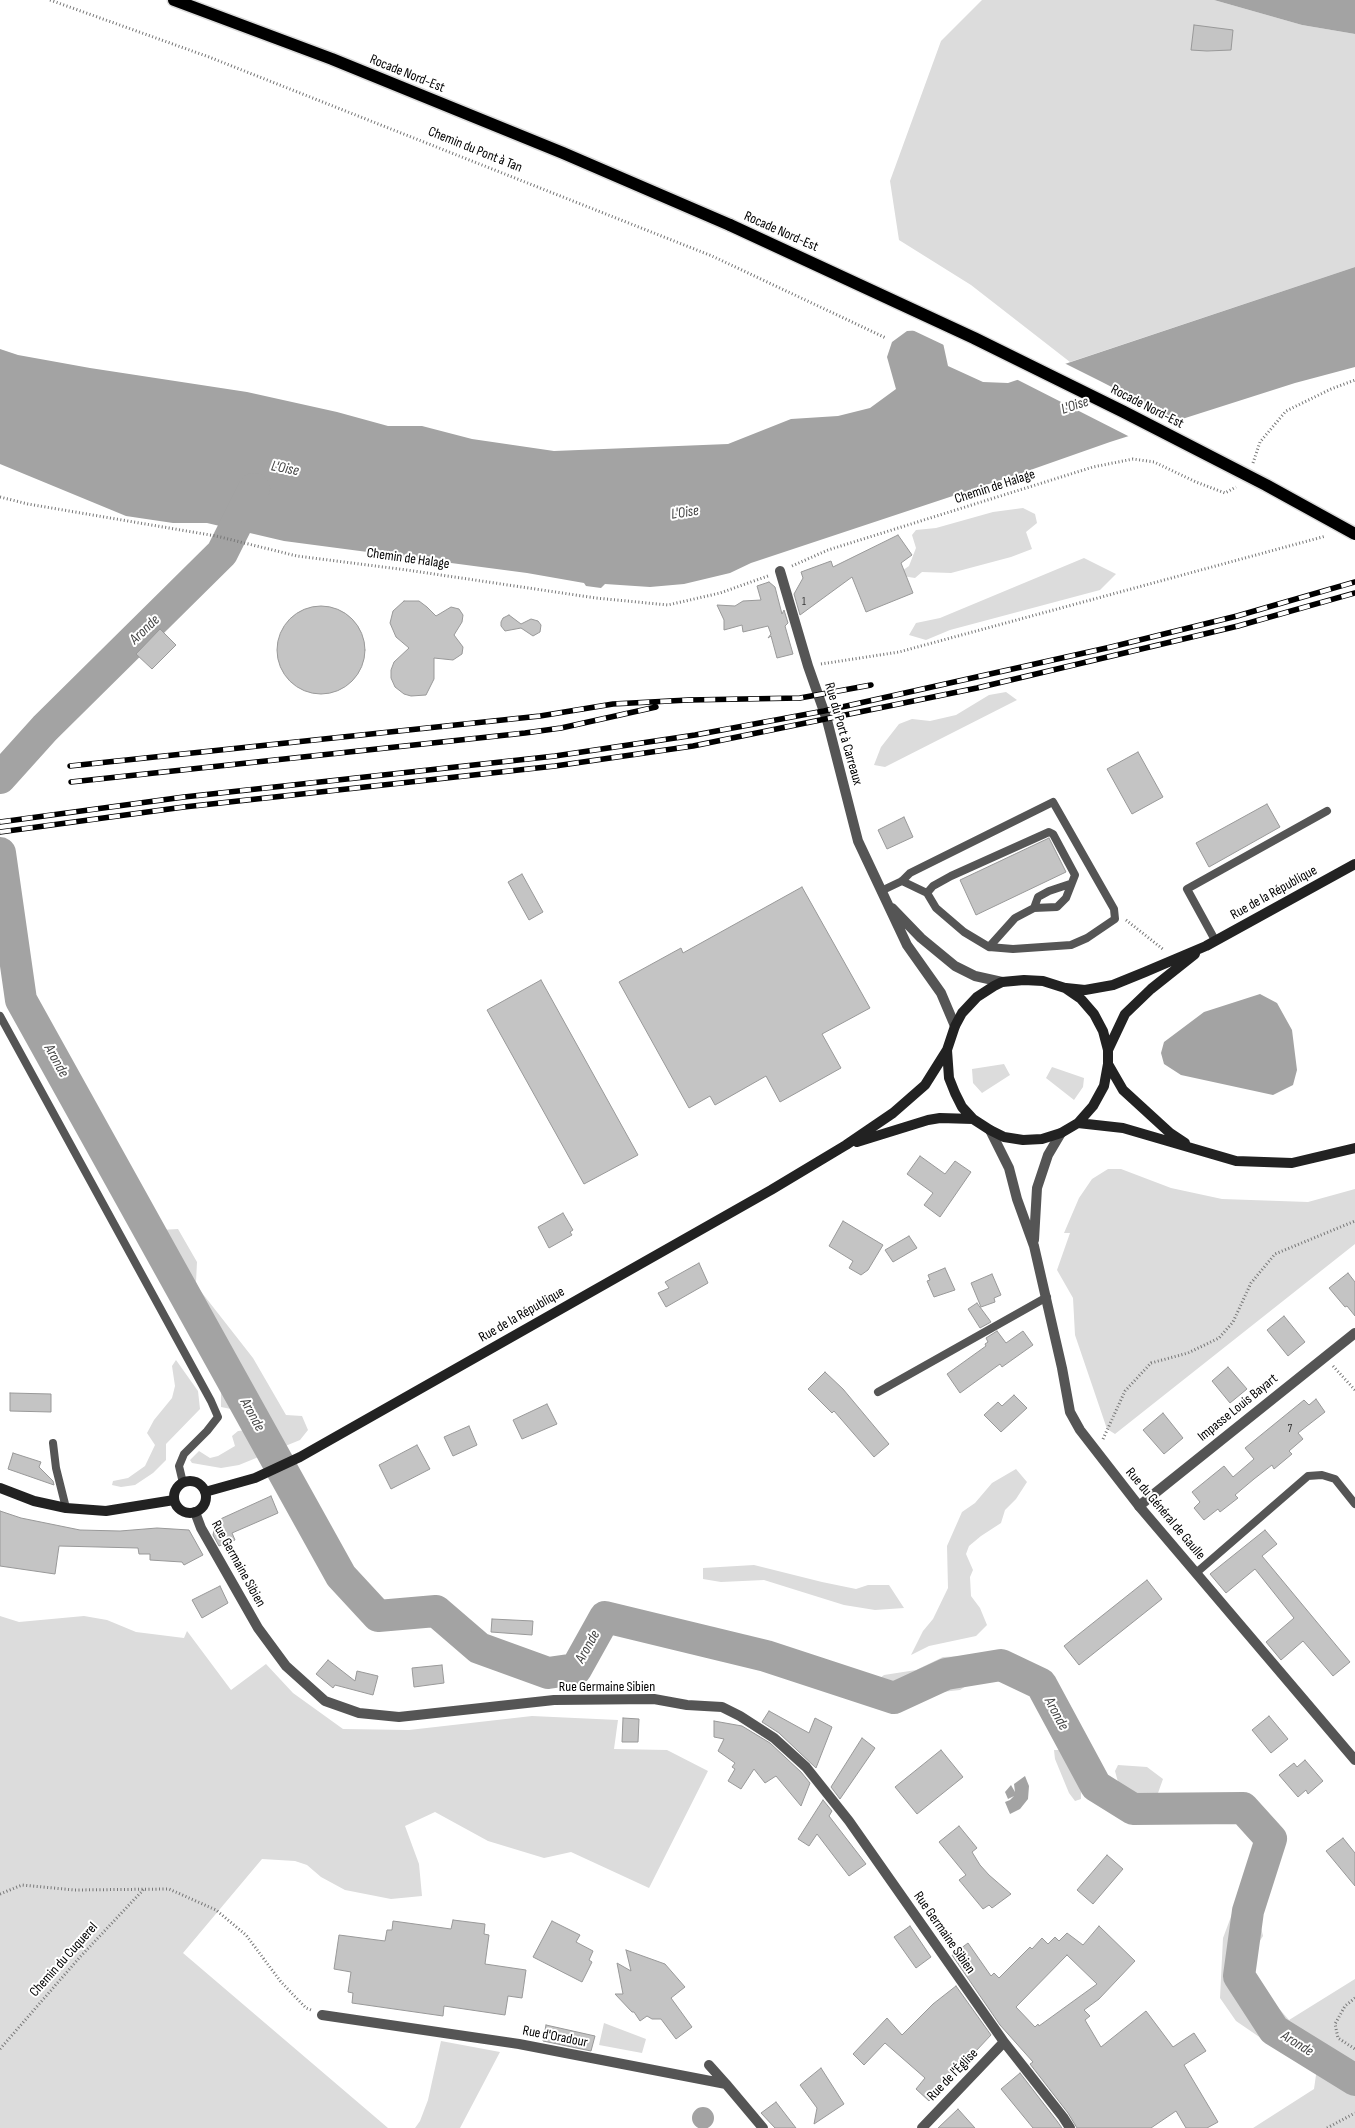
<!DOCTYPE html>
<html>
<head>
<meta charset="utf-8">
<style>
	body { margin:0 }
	canvas { display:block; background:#fff }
</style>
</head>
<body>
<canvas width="1355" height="2128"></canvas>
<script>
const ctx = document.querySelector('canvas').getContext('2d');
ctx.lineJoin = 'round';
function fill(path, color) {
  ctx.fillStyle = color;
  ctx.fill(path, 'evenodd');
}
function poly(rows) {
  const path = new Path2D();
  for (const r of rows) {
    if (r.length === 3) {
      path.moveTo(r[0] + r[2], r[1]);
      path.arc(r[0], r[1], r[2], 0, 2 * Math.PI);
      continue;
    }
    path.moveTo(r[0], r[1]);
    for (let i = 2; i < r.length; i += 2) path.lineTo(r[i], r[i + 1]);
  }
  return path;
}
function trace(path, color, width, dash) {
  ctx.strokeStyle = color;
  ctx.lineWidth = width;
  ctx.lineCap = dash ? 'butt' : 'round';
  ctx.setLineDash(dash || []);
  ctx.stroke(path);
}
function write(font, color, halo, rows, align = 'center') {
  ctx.font = font + ' "Sofia Sans Condensed",sans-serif';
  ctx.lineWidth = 4;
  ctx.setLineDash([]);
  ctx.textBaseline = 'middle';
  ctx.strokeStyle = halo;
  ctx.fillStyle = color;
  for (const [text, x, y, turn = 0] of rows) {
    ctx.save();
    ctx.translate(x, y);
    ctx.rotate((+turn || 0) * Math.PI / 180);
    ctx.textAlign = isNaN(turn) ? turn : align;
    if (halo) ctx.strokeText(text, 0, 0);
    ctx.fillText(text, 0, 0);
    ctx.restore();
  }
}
fill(poly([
	[982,0,1214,0,1302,25,1355,34,1355,267,1070,362,971,285,899,240,890,181,941,41],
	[1023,508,1035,514,1037,523,1026,532,1032,549,1011,557,951,573,922,572,915,578,896,575,909,566,916,548,912,535,916,530,936,528,993,512],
	[1084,558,1116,574,1100,590,950,630,926,640,909,635,916,623,940,618],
	[1006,692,1017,700,885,767,874,765,881,747,899,724,912,719,930,721,956,715,989,695],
	[1004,1064,1010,1075,982,1093,973,1083,972,1069],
	[1052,1067,1084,1078,1083,1087,1074,1100,1046,1078],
	[1108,1169,1121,1169,1171,1188,1222,1199,1308,1202,1355,1189,1355,1244,1115,1434,1107,1429,1075,1335,1073,1298,1057,1270,1070,1233,1064,1233,1079,1198,1092,1179],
	[178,1229,197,1262,196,1282,199,1289,253,1358,286,1415,302,1416,308,1430,300,1440,239,1465,221,1468,192,1463,190,1460,199,1451,210,1458,218,1456,235,1446,232,1436,238,1431,247,1430,265,1422,264,1414,258,1406,245,1402,231,1409,221,1407,221,1388,223,1383,241,1375,227,1350,175,1303,158,1275,146,1251,151,1233,161,1230],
	[176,1360,198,1391,200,1409,166,1444,166,1460,153,1473,135,1485,121,1487,112,1485,113,1481,128,1478,145,1466,155,1445,147,1433,154,1420,172,1398,175,1386,172,1366],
	[1016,1469,1027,1482,1016,1499,1005,1510,1001,1523,981,1536,969,1546,966,1554,973,1570,970,1577,971,1596,980,1608,987,1625,976,1636,929,1646,911,1655,923,1631,933,1619,948,1588,947,1546,962,1512,975,1503,992,1483],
	[754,1565,822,1582,856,1589,868,1585,889,1585,904,1608,875,1610,844,1605,764,1580,721,1582,703,1579,703,1568],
	[0,1616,19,1622,84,1616,107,1620,136,1632,184,1638,187,1631,231,1690,266,1664,293,1693,343,1729,409,1730,532,1716,618,1720,614,1749,667,1750,708,1771,649,1888,571,1852,544,1858,488,1841,435,1812,405,1826,419,1864,422,1896,391,1899,345,1890,321,1877,307,1865,295,1861,262,1859,183,1953,388,2128,0,2128],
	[964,1656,965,1660,960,1663,945,1667,917,1680,895,1686,885,1683,880,1678,884,1675,916,1670,943,1657],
	[989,1673,1004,1678,975,1680,960,1690,924,1694,905,1704,880,1705,874,1701,875,1697,886,1695,912,1693,947,1681,951,1677],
	[1066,1719,1084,1741,1090,1764,1080,1766,1074,1759,1061,1730],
	[1054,1750,1064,1750,1081,1782,1081,1799,1075,1801,1069,1793,1055,1759],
	[1118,1765,1147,1767,1163,1779,1158,1793,1160,1799,1179,1800,1216,1794,1232,1796,1239,1808,1237,1814,1229,1821,1213,1820,1194,1822,1146,1818,1118,1782,1115,1771],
	[1250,1866,1267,1872,1271,1878,1267,1898,1258,1915,1263,1936,1252,1953,1255,1983,1261,1988,1289,2020,1355,1979,1355,2128,1253,2128,1314,2089,1316,2075,1315,2069,1287,2056,1236,2021,1220,1998,1223,1938],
	[604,2023,646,2039,642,2053,599,2045],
	[441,2041,500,2052,460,2128,415,2128,420,2121,428,2100]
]), '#dcdcdc');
fill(poly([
	[1214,0,1355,0,1355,34,1302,25],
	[1355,267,1355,367,1295,383,1110,442,1019,474,751,563,730,573,684,584,650,587,605,584,601,588,586,586,584,583,527,573,284,541,207,523,173,523,126,516,0,464,0,349,18,355,90,368,247,392,337,412,388,426,422,426,472,439,554,451,728,444,791,419,838,416,870,408,896,389,887,357,892,342,907,331,940,329,948,366,983,382,1008,383],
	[1260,994,1277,1003,1292,1030,1297,1070,1293,1085,1273,1095,1181,1075,1164,1064,1161,1053,1164,1042,1204,1012],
	[1025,1776,1029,1786,1028,1799,1020,1809,1010,1814,1005,1802,1010,1800,1014,1796,1008,1799,1005,1792,1011,1785,1015,1792,1014,1784],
	[703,2118,11]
]), '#a3a3a3');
fill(poly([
	[940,326,942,328,946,346,908,328],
	[1062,362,1100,381,1180,422,1132,438,1014,378]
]), '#fff');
trace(poly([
	[0,778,45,728,222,553,254,489],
	[0,853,21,1000,341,1576,378,1616,436,1611,479,1648,548,1673,576,1669,605,1617,766,1656,894,1698,946,1674,1001,1665,1041,1684,1096,1786,1133,1809,1243,1808,1271,1839,1248,1911,1239,1976,1274,2030,1355,2080]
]), '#a3a3a3', 32);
const building = poly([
	[1194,25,1233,30,1231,50,1207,51,1191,50,1194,25],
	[898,535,912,555,901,563,913,593,866,612,852,577,800,615,794,594,803,578,801,572,831,561,833,567,898,535],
	[769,582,775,587,782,614,784,610,788,623,785,626,793,654,777,658,771,636,768,638,771,634,768,626,743,632,742,625,724,630,724,620,717,605,735,606,743,601,761,600,757,586,769,582],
	[404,601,419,601,427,607,436,616,451,607,459,609,463,615,462,622,454,635,463,647,462,654,453,660,434,658,434,679,426,695,411,696,404,694,395,687,391,678,391,670,394,662,409,648,396,637,390,623,393,611,404,601],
	[321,650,44],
	[509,615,521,624,531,619,538,621,541,625,540,632,533,636,521,628,505,631,501,626,501,622,503,618,509,615],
	[160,629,176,645,152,669,136,654,160,629],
	[1138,752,1163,797,1132,814,1107,769,1138,752],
	[1267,804,1280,827,1209,867,1196,843,1267,804],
	[904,817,913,837,887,849,878,830,904,817],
	[1049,838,1066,872,976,915,960,880,1049,838],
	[522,874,543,912,529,920,508,882,522,874],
	[802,887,870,1008,822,1034,841,1068,780,1102,766,1076,715,1105,710,1096,689,1108,619,982,681,948,683,953,802,887],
	[541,980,638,1155,584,1184,487,1010,541,980],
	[920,1156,945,1174,955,1161,971,1172,940,1217,924,1205,933,1193,907,1174,920,1156],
	[563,1213,573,1230,570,1232,572,1235,549,1248,538,1227,563,1213],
	[843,1221,883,1245,868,1270,861,1275,849,1268,853,1261,829,1246,843,1221],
	[909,1236,917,1248,893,1262,885,1250,909,1236],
	[699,1263,708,1283,666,1307,658,1293,669,1288,665,1282,699,1263],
	[945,1268,955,1290,934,1297,927,1281,930,1280,928,1275,945,1268],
	[1348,1273,1355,1282,1355,1316,1347,1306,1345,1307,1329,1288,1348,1273],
	[992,1274,1001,1295,994,1298,995,1302,981,1307,971,1283,992,1274],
	[977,1303,991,1322,980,1328,968,1309,977,1303],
	[1284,1316,1305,1342,1288,1356,1267,1330,1284,1316],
	[997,1331,1006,1343,1023,1331,1033,1345,1002,1367,1000,1364,960,1393,947,1374,986,1346,985,1344,988,1342,986,1338,997,1331],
	[1228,1367,1247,1389,1230,1403,1212,1381,1228,1367],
	[825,1372,843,1389,889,1444,874,1457,834,1411,832,1413,808,1389,825,1372],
	[10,1393,51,1394,51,1412,10,1411,10,1393],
	[1014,1395,1027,1408,1001,1432,984,1415,998,1402,1002,1406,1014,1395],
	[1316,1399,1325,1412,1298,1433,1303,1439,1289,1451,1292,1454,1274,1469,1272,1465,1254,1479,1235,1495,1238,1498,1220,1512,1218,1509,1204,1520,1194,1508,1200,1502,1192,1492,1224,1466,1233,1477,1254,1459,1245,1448,1304,1400,1309,1405,1316,1399],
	[547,1404,557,1424,522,1439,513,1420,547,1404],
	[1163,1413,1183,1438,1164,1454,1143,1430,1163,1413],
	[469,1426,477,1445,453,1456,444,1437,469,1426],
	[417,1445,430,1469,391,1489,379,1465,417,1445],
	[13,1453,41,1462,39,1467,53,1481,54,1485,8,1469,13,1453],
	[271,1496,278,1513,232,1533,235,1540,219,1546,213,1535,216,1521,271,1496],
	[0,1511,21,1518,80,1530,120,1531,157,1528,189,1530,203,1555,184,1565,182,1562,150,1560,150,1554,139,1554,138,1548,59,1546,55,1574,0,1566,0,1511],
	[1265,1530,1277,1544,1262,1556,1350,1662,1333,1676,1303,1641,1281,1660,1266,1642,1294,1618,1255,1569,1226,1593,1210,1574,1265,1530],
	[1147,1580,1162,1599,1079,1665,1064,1646,1147,1580],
	[220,1586,228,1603,202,1618,192,1600,220,1586],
	[492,1619,533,1621,532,1635,491,1632,492,1619],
	[328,1660,355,1681,357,1671,378,1676,373,1695,335,1685,333,1688,316,1674,328,1660],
	[442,1665,444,1683,414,1687,412,1668,442,1665],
	[769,1711,809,1733,815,1718,832,1727,816,1768,779,1733,762,1722,769,1711],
	[1269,1716,1288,1739,1271,1753,1252,1730,1269,1716],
	[623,1718,639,1719,638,1742,622,1742,623,1718],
	[714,1721,742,1726,770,1743,801,1772,810,1783,801,1806,776,1776,765,1783,754,1769,741,1789,728,1781,735,1769,732,1767,735,1763,718,1751,724,1739,714,1737,714,1721],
	[862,1738,875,1748,840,1799,831,1787,862,1738],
	[941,1750,963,1777,917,1814,895,1787,941,1750],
	[1305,1760,1323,1781,1308,1794,1306,1790,1298,1797,1279,1775,1294,1763,1297,1767,1305,1760],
	[823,1800,832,1811,829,1816,866,1864,849,1876,817,1834,809,1846,798,1839,823,1800],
	[959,1826,977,1848,972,1852,980,1865,989,1875,1011,1894,992,1908,989,1905,983,1909,959,1880,966,1875,939,1842,959,1826],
	[1343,1838,1355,1853,1355,1886,1326,1851,1343,1838],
	[1107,1855,1123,1869,1093,1904,1077,1890,1107,1855],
	[453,1920,485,1924,484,1934,489,1935,485,1964,526,1970,522,1998,508,1996,505,2015,444,2006,443,2016,352,2003,353,1993,348,1992,351,1972,334,1969,339,1935,385,1941,387,1930,392,1930,393,1921,451,1929,453,1920],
	[552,1921,580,1935,576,1942,593,1951,589,1960,592,1962,582,1982,533,1957,552,1921],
	[910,1926,931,1957,916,1968,894,1937,910,1926],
	[1099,1926,1135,1961,1099,1999,1084,2010,1090,2016,1085,2020,1101,2047,1146,2011,1173,2047,1194,2033,1206,2051,1184,2065,1218,2122,1207,2128,1186,2128,1176,2111,1151,2128,1077,2128,1068,2113,1030,2064,1033,2062,1000,2025,952,1955,968,1943,991,1976,994,1973,999,1978,1030,1947,1032,1949,1042,1938,1048,1944,1055,1937,1059,1941,1067,1933,1083,1945,1099,1926],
	[1067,1955,1097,1984,1039,2026,1038,2024,1035,2027,1016,2007,1067,1955],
	[626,1950,665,1964,685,1987,671,1998,692,2027,676,2039,661,2019,652,2019,647,2016,640,2021,634,2012,632,2012,615,1994,623,1994,617,1963,631,1971,626,1950],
	[956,1986,991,2035,929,2101,916,2089,925,2078,885,2043,864,2065,853,2054,887,2018,902,2035,933,2004,956,1986],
	[546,2025,595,2036,591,2051,543,2041,546,2025],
	[821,2068,844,2104,814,2124,817,2108,800,2085,821,2068],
	[1020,2073,1057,2121,1062,2128,1033,2128,1001,2089,1020,2073],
	[776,2102,796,2128,775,2128,761,2113,776,2102],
	[958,2109,975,2128,938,2128,958,2109]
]);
fill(building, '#c4c4c4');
trace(building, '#999', 1);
const primary = poly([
	[174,0,332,59,563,153,730,225]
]);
trace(primary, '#dbdbdb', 15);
trace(poly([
	[50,0,209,57,712,256,886,338],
	[1253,463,1260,442,1286,411,1331,389,1355,380],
	[0,497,28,504,216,536,297,556,407,570,596,598,668,605,720,593,768,576],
	[792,566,828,550,1093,467,1133,459,1154,462,1196,482,1225,493,1236,487],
	[821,664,899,652,1326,536],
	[1126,920,1164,950],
	[1333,1366,1355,1390],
	[1103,1439,1125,1391,1151,1363,1188,1353,1219,1338,1233,1322,1251,1283,1275,1254,1355,1221],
	[0,1894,22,1885,74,1890,169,1889,216,1910,246,1935,281,1982,306,2008,311,2010],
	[1355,1998,1345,2006,1335,2024,1338,2038,1355,2049],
	[0,2049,80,1957,145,1888],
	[1327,2128,1355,2113]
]), '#777', 3, [1, 2.5]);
trace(poly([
	[881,891,902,881,910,873,1053,802,1114,909,1115,919,1087,938,1071,945,1013,949,989,947,964,932,936,908,927,893,902,881],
	[927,893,933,886,951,876,1049,832,1053,834,1075,875,1066,898,1057,907,1034,908,1015,918,989,947],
	[1034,908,1038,897,1049,891,1070,884],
	[1215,940,1187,889,1327,811],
	[0,1016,211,1401,218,1417,207,1431,184,1454,179,1466,183,1483],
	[878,1392,1047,1297],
	[53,1443,56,1468,66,1508],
	[1196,1573,1308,1476,1322,1475,1335,1479,1355,1504]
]), '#555', 8);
trace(poly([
	[780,571,808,666,827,720,858,841,907,945,941,993,955,1026],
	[892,908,921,938,955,966,975,976,1002,982],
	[1139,1506,1355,1333],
	[195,1512,201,1528,258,1628,286,1666,325,1701,359,1713,399,1717,554,1700,654,1699,687,1705,722,1707,740,1716,774,1738,806,1767,849,1821,1004,2042,1063,2117,1070,2128],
	[322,2015,519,2044,726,2084,763,2128],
	[709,2065,726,2084],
	[922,2128,1004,2042]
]), '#555', 10);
trace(poly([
	[990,1130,1009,1168,1017,1199,1034,1246,1062,1368,1070,1412,1080,1430,1139,1506,1355,1760],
	[1034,1240,1037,1188,1048,1155,1061,1133]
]), '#555', 10);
trace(poly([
	[1066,988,1085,990,1113,985,1145,972,1206,946,1355,864],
	[1108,1050,1125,1014,1151,989,1195,954],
	[1108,1064,1123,1090,1170,1133,1185,1143],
	[1078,1123,1123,1128,1236,1161,1292,1163,1355,1148],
	[857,1142,928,1120,940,1118,973,1119],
	[190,1497,16],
	[0,1488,34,1501,66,1508,106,1511,174,1500],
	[205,1492,255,1478,300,1457,771,1190,846,1145,893,1113,925,1085,947,1050,955,1026,962,1013,977,997,994,986,1002,982,1024,980,1043,981,1065,988,1081,999,1094,1014,1103,1031,1108,1050,1108,1064,1104,1086,1093,1106,1078,1123,1061,1133,1042,1139,1023,1140,1004,1137,990,1130,973,1119,962,1107,955,1093,949,1078,947,1050]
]), '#222', 10);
trace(primary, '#000', 12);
const rail = poly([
	[70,766,540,716,613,704,688,700,800,698,871,685],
	[71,782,525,733,561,728,656,707],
	[0,822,184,797,555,756,695,735,824,711,1111,647,1237,616,1355,582],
	[0,832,184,807,555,766,693,746,977,688,1238,626,1355,593]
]);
trace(rail, '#000', 5.5);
trace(rail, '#fff', 4, [11]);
const primaryBridge = poly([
	[730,225,974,338,1124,412,1266,485,1355,534]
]);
trace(primaryBridge, '#dbdbdb', 15, []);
trace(primaryBridge, '#000', 12);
write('11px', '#313131', null, [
	["1",804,602],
	["7",1290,1429]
]);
write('14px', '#000', '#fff', [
	["Rocade Nord-Est",407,74,22],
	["Chemin du Pont à Tan",475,150,22],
	["Rocade Nord-Est",781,232,24],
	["Rocade Nord-Est",1147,407,27],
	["Chemin de Halage",995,487,-18],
	["Chemin de Halage",408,559,8],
	["Rue du Port à Carreaux",843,734,74],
	["Rue de la République",1274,893,-29],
	["Rue de la République",522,1315,-30],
	["Impasse Louis Bayart",1238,1408,-39],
	["Rue du Général de Gaulle",1165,1514,50],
	["Rue Germaine Sibien",238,1564,61],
	["Rue Germaine Sibien",607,1687],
	["Rue Germaine Sibien",944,1933,55],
	["Chemin du Cuquerel",64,1960,-48],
	["Rue d'Oradour",555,2037,11],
	["Rue de l'Église",953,2075,-46]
]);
write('italic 15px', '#444', '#fff', [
	["L'Oise",1075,406,-19],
	["L'Oise",285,469,11],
	["L'Oise",685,513,-8],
	["Aronde",145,630,-44],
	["Aronde",56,1061,61],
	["Aronde",252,1415,61],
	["Aronde",588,1647,-61],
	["Aronde",1056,1714,62],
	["Aronde",1297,2044,32]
]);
</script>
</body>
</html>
